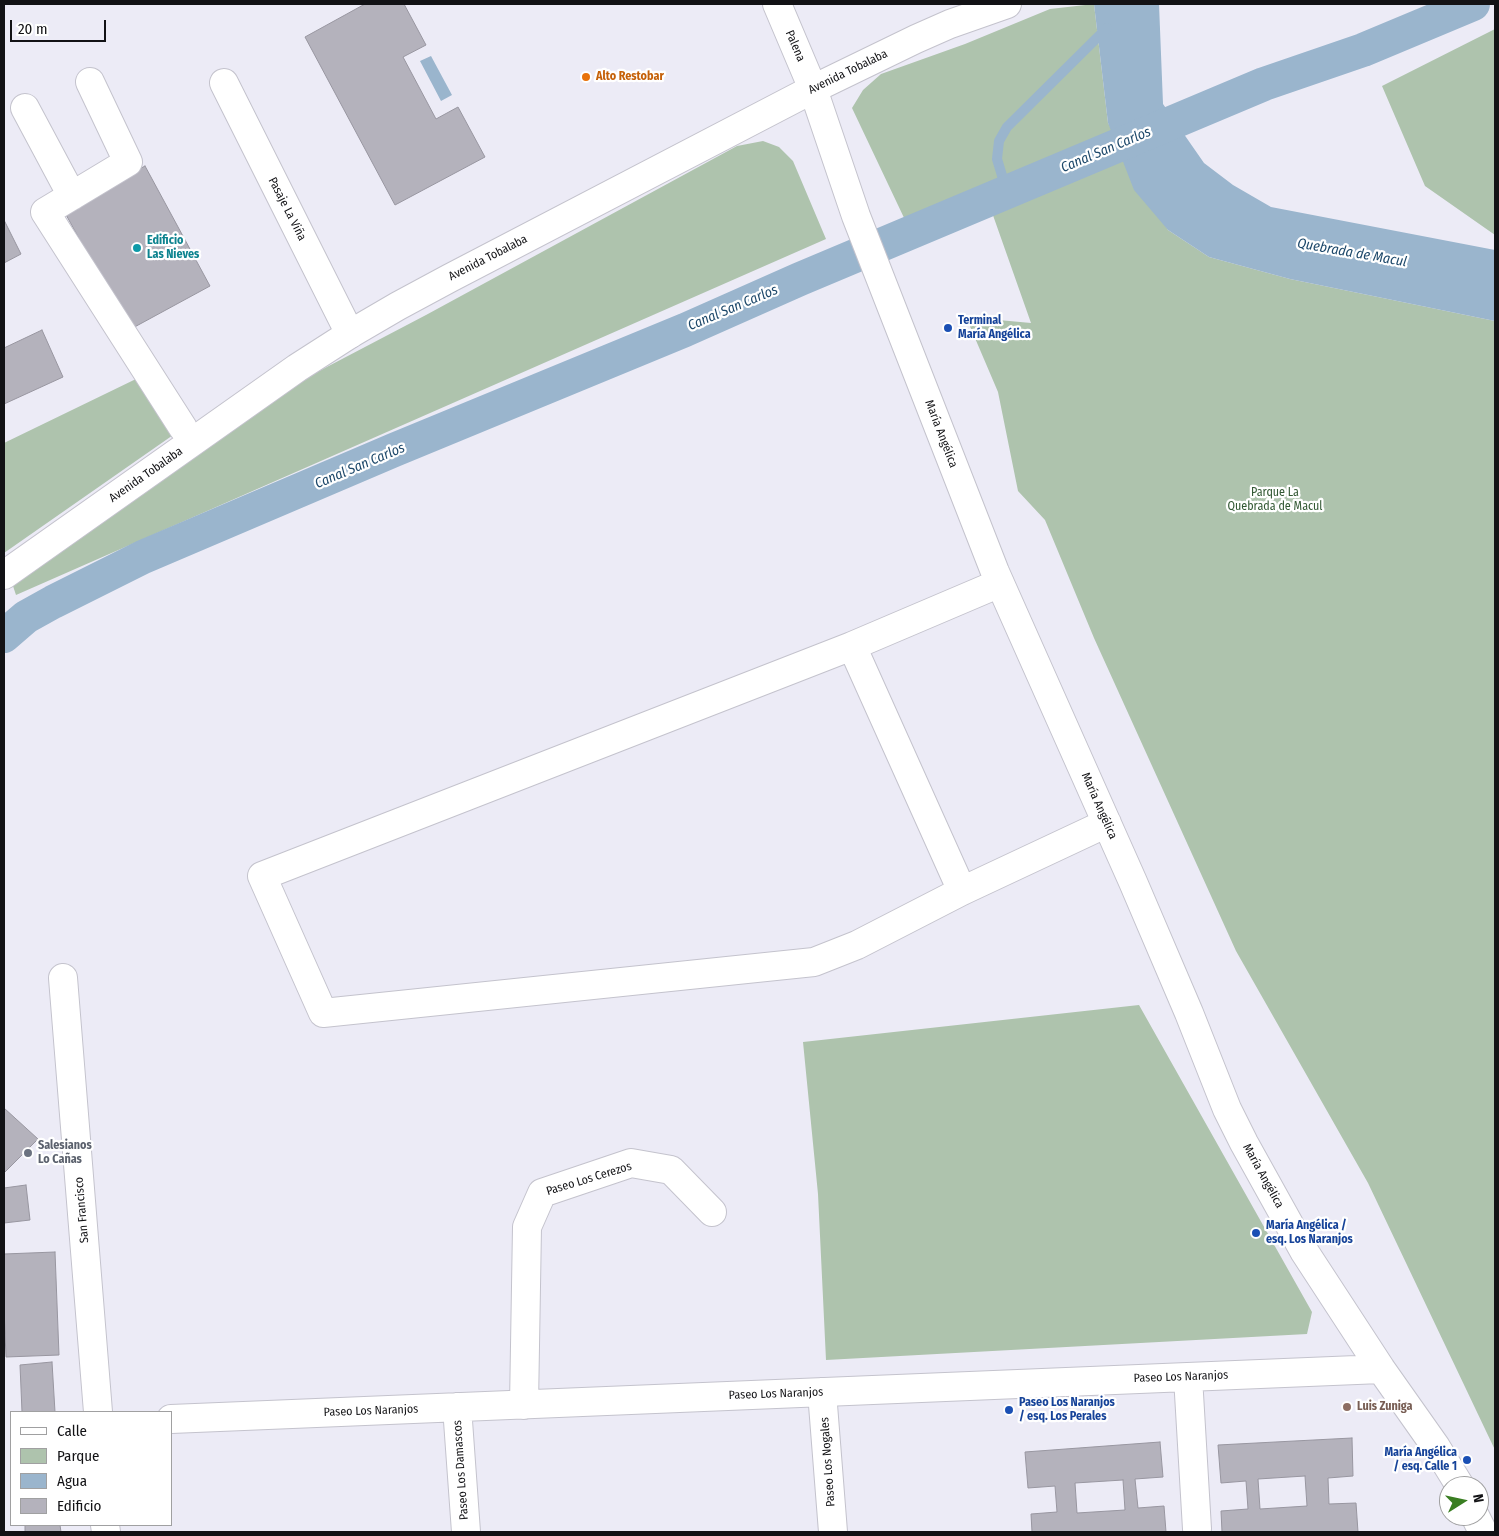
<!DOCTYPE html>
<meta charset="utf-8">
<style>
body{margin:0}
#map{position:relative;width:1499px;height:1536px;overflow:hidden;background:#ecebf6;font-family:"Fira Sans Condensed",sans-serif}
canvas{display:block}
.frame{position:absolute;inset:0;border:5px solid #121215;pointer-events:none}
.legend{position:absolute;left:10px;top:1411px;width:162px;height:115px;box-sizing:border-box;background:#fff;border:1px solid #a0a0a1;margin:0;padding:6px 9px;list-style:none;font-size:15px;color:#121215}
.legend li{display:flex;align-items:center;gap:10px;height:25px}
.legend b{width:25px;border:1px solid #a0a0a1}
.north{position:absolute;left:1439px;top:1476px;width:50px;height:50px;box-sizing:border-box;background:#fff;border:1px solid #a0a0a1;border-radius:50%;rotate:80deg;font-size:14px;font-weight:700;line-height:20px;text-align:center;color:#121215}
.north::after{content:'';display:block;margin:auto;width:18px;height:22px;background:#3a7e22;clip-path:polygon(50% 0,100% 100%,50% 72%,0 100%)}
.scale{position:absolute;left:10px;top:20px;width:96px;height:22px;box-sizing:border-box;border:2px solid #121215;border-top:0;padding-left:6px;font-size:15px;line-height:18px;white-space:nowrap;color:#121215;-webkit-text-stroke:4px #fff;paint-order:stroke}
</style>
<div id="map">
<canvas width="1499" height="1536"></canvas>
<div class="frame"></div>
<ul class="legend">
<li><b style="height:6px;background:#fff"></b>Calle</li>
<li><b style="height:14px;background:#aec3ad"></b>Parque</li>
<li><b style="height:14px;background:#9ab5cd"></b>Agua</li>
<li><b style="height:14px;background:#b4b2bc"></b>Edificio</li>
</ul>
<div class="north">N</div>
<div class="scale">20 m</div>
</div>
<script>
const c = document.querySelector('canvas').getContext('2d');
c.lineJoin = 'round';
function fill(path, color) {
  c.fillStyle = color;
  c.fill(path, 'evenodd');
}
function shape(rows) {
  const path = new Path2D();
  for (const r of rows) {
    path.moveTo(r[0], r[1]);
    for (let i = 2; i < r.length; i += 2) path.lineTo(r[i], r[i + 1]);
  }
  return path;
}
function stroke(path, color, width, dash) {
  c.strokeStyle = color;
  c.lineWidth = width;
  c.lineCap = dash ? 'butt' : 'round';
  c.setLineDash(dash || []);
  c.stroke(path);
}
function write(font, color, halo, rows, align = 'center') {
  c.font = font + ' "Fira Sans Condensed",sans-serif';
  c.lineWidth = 4.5;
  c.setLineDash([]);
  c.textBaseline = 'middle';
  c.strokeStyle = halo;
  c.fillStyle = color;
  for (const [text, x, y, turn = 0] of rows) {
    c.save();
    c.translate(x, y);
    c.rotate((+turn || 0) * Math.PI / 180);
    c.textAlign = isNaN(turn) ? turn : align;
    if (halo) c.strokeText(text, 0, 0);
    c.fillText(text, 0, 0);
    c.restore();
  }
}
fill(shape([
 [1094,4,1108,123,1168,230,1209,257,1290,279,1495,321,1495,1450,1368,1183,1236,951,1094,638,1045,520,1018,491,998,392,966,317,1031,323,983,187,906,222,852,108,863,90,881,74,965,44,1050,9],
 [1495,29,1495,235,1425,186,1382,86],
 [763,141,779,147,793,161,826,239,16,595,13,586,302,380,426,315,737,146],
 [138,378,176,433,4,553,4,443],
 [1139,1005,1312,1312,1307,1334,826,1360,818,1194,803,1042]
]), '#aec3ad');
fill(shape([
 [1094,4,1159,4,1163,104,1204,163,1233,185,1271,207,1495,250,1495,321,1290,279,1209,257,1168,230,1134,190,1108,123],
 [431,56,452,95,441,101,420,61]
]), '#9ab5cd');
stroke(shape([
 [1007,192,997,159,999,141,1007,127,1107,28]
]), '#9ab5cd', 10);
stroke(shape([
 [4,636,26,617,53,602,143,557,394,450,685,330,800,279,1264,84,1363,50,1473,4]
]), '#9ab5cd', 34);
const building = shape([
 [365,4,404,4,426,45,403,57,436,119,458,107,485,157,395,205,305,37,365,4],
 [145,166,210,286,129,330,64,211,145,166],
 [4,220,21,254,4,263,4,220],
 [42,330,63,377,4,404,4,348,42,330],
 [4,1108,38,1139,4,1173,4,1108],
 [26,1185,30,1220,4,1223,4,1188,26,1185],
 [55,1252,59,1355,6,1357,4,1309,4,1254,55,1252],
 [52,1362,55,1412,22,1412,20,1365,52,1362],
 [1352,1438,1353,1476,1328,1478,1329,1504,1356,1503,1358,1532,1222,1532,1221,1511,1248,1509,1246,1481,1221,1483,1218,1445,1352,1438],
 [1305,1476,1307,1506,1260,1509,1258,1479,1305,1476],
 [1160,1442,1163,1477,1135,1479,1138,1508,1164,1506,1166,1532,1032,1532,1031,1514,1057,1512,1055,1486,1028,1488,1025,1452,1160,1442],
 [1123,1480,1125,1510,1077,1513,1075,1483,1123,1480],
 [25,1525,60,1525,61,1532,25,1532,25,1525]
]);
fill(building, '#b4b2bc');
stroke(building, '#9896a0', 1);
const minor = shape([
 [777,4,813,89,856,216,995,572,1133,882,1189,1013,1227,1109,1244,1143,1304,1251,1381,1369,1436,1447,1460,1486],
 [90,82,128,162,45,212,183,428],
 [224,83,350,334],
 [25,108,72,196],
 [852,646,1000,583],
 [962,891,852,646,262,876,323,1013,814,962,857,945,962,891,1107,823],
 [63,978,98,1412],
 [1188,1377,1197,1529],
 [822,1392,833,1532],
 [524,1405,527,1227,542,1193,631,1163,671,1170,712,1212],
 [457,1407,466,1532],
 [171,1419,1381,1369],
 [1475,1516,1483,1532],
 [105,1525,106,1532]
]);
const major = shape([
 [4,575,297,368,350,334,398,306,450,278,813,89,916,39,950,24,1007,4]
]);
stroke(minor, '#c4c3cd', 30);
stroke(major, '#c4c3cd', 30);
stroke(minor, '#fff', 28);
stroke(major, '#fff', 28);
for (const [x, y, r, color] of [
 [586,77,5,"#e8710a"],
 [137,248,5,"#0f9aa8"],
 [948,328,5,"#1a4fb4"],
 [28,1153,5,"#6b7280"],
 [1256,1233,5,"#1a4fb4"],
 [1347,1407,5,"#8d6e63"],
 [1009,1410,5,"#1a4fb4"],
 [1467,1460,5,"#1a4fb4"]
]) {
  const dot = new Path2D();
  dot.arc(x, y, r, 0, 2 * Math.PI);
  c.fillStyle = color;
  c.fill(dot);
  stroke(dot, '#fff', 2);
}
write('12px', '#121215', '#fff', [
 ["Palena",795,46,67],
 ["Avenida Tobalaba",848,72,-26],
 ["Pasaje La Viña",287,209,63],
 ["Avenida Tobalaba",488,258,-27],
 ["María Angélica",941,434,69],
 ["Avenida Tobalaba",146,475,-35],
 ["María Angélica",1099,806,66],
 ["María Angélica",1263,1176,61],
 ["Paseo Los Cerezos",589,1179,-17],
 ["San Francisco",82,1210,-95],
 ["Paseo Los Naranjos",1181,1377,-2],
 ["Paseo Los Naranjos",776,1394,-2],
 ["Paseo Los Naranjos",371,1411,-2],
 ["Paseo Los Nogales",828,1462,-94],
 ["Paseo Los Damascos",461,1470,-94]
]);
write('bold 12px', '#c56008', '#fff', [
 ["Alto Restobar",596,77]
], 'left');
write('bold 12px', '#0d838f', '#fff', [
 ["Edificio",147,241],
 ["Las Nieves",147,255]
], 'left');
write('bold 12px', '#164399', '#fff', [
 ["Terminal",958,321],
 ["María Angélica",958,335],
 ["María Angélica /",1266,1226],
 ["esq. Los Naranjos",1266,1240],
 ["Paseo Los Naranjos",1019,1403],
 ["/ esq. Los Perales",1019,1417],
 ["María Angélica",1457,1453,"right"],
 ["/ esq. Calle 1",1457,1467,"right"]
], 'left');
write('12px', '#335934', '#fff', [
 ["Parque La",1275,493],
 ["Quebrada de Macul",1275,507]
]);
write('bold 12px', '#5b616d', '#fff', [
 ["Salesianos",38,1146],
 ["Lo Cañas",38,1160]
], 'left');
write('bold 12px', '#785e54', '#fff', [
 ["Luis Zuniga",1357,1407]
], 'left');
write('italic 14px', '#1d486a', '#fff', [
 ["Canal San Carlos",1106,150,-23],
 ["Quebrada de Macul",1352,253,10],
 ["Canal San Carlos",733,308,-23],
 ["Canal San Carlos",360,466,-23]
]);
</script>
